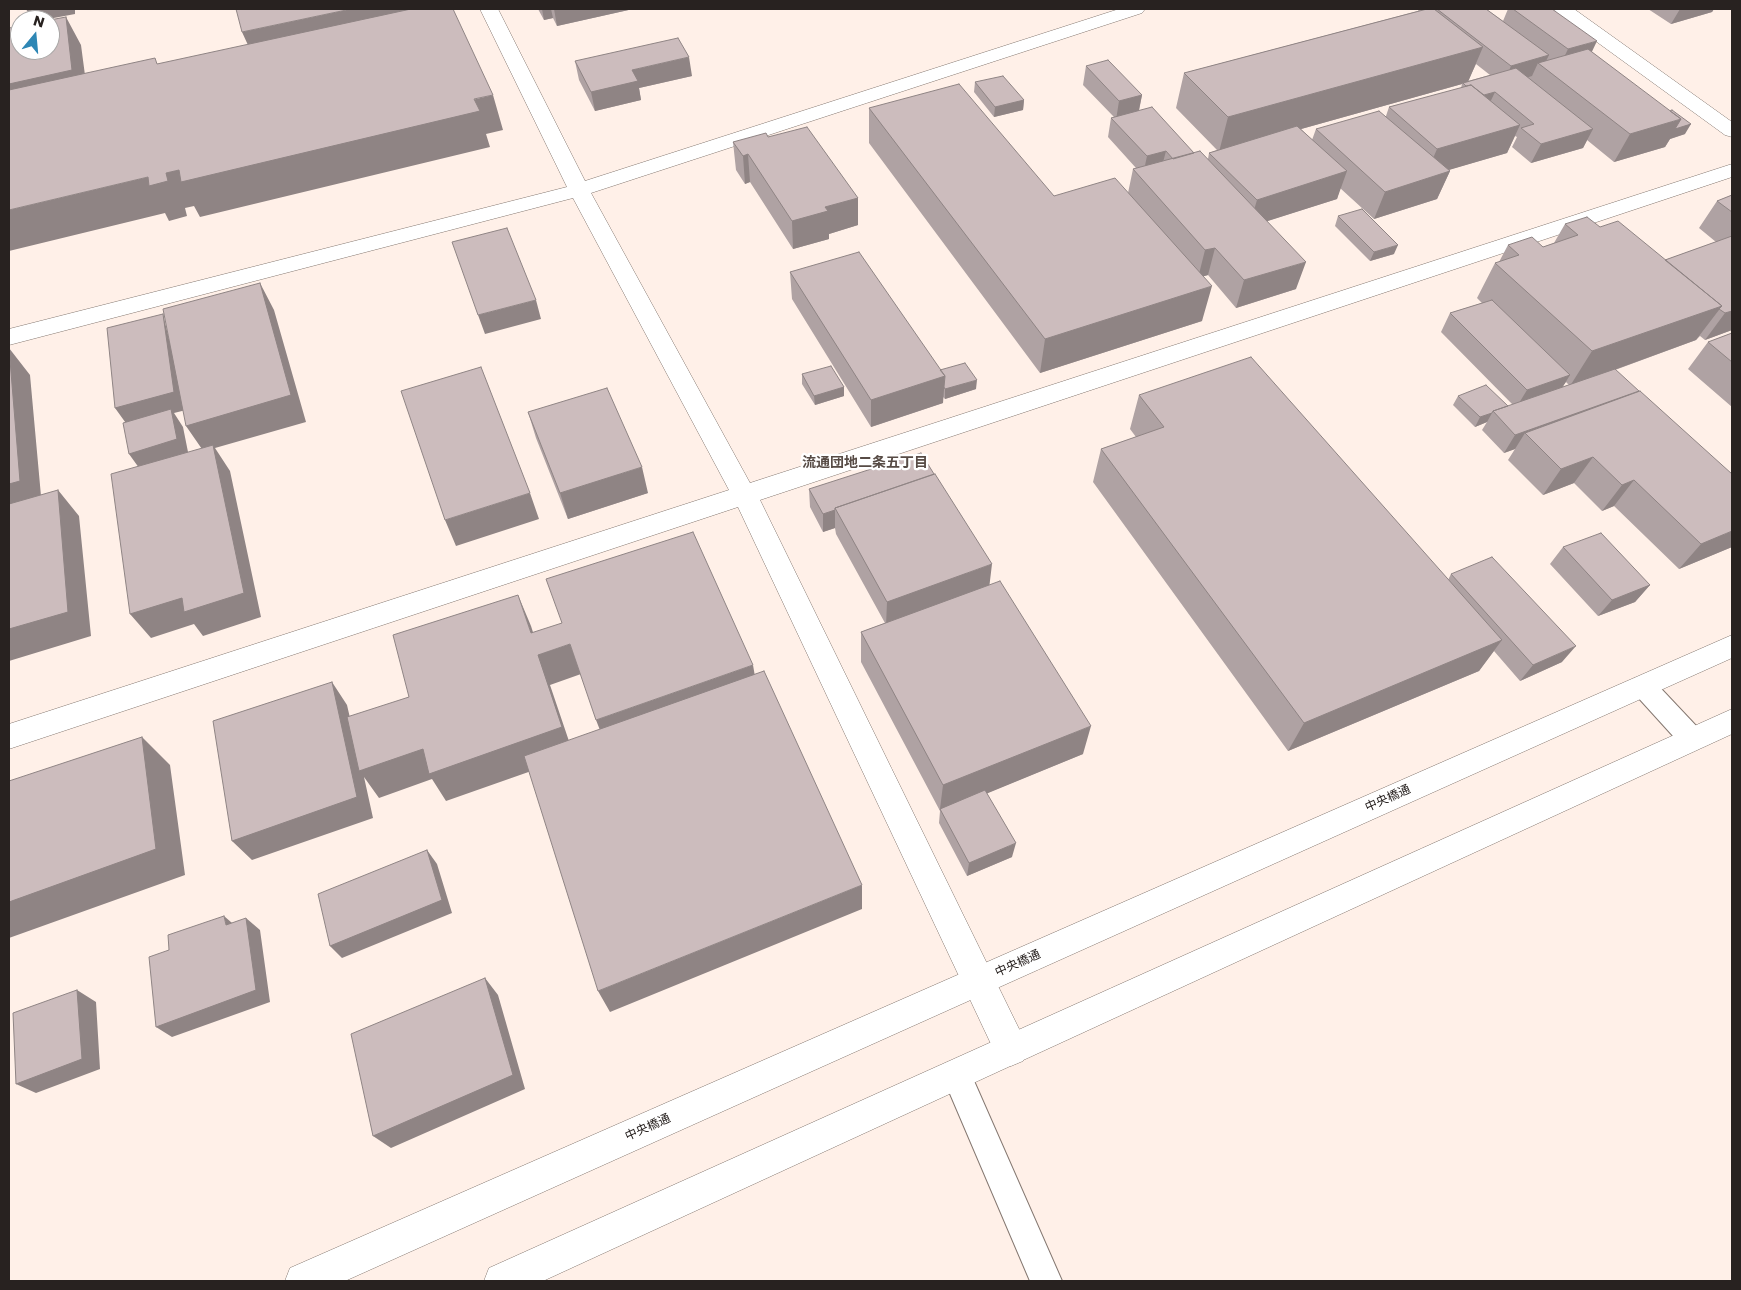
<!DOCTYPE html>
<meta charset="utf-8">
<style>
body{margin:0}
#map{position:relative;width:1741px;height:1290px;overflow:hidden;background:#fff0e8;font-family:Poppins,sans-serif}
canvas{display:block}
.frame{position:absolute;inset:0;border:10px solid #282220;pointer-events:none}
.north{position:absolute;left:10px;top:10px;width:50px;height:50px;box-sizing:border-box;background:#fff;border:1px solid #a9a7a6;border-radius:50%;rotate:17deg;font-size:14px;font-weight:700;line-height:20px;text-align:center;color:#282220}
.north::after{content:'';display:block;margin:auto;width:18px;height:22px;background:#2e87b5;clip-path:polygon(50% 0,100% 100%,50% 72%,0 100%)}
</style>
<div id="map">
<canvas width="1741" height="1290"></canvas>
<div class="frame"></div>
<div class="north">N</div>
</div>
<script>
const c = document.querySelector('canvas').getContext('2d');
c.lineJoin = 'round';
function shape(rows) {
  const path = new Path2D();
  for (const r of rows) {
    path.moveTo(r[0], r[1]);
    for (let i = 2; i < r.length; i += 2) path.lineTo(r[i], r[i + 1]);
  }
  return path;
}
function stroke(path, color, width, dash) {
  c.strokeStyle = color;
  c.lineWidth = width;
  c.lineCap = dash ? 'butt' : 'round';
  c.setLineDash(dash || []);
  c.stroke(path);
}
function fill(path, color) {
  c.fillStyle = color;
  c.fill(path, 'evenodd');
}
function write(font, color, halo, rows, align = 'center') {
  c.font = font + ' Poppins,"Noto Sans JP",sans-serif';
  c.lineWidth = 4.5;
  c.setLineDash([]);
  c.textBaseline = 'middle';
  c.strokeStyle = halo;
  c.fillStyle = color;
  for (const [text, x, y, turn = 0] of rows) {
    c.save();
    c.translate(x, y);
    c.rotate((+turn || 0) * Math.PI / 180);
    c.textAlign = isNaN(turn) ? turn : align;
    if (halo) c.strokeText(text, 0, 0);
    c.fillText(text, 0, 0);
    c.restore();
  }
}
const service = shape([
 [1643,676,1652,679,1701,731,1704,739,1701,747,1692,750,1683,747,1634,693,1631,686,1634,679,1643,676],
 [957,1060,967,1065,1062,1281,1030,1281,942,1075,947,1065,957,1060]
]);
const minor = shape([
 [480,9,498,9,585,181,1119,9,1145,9,1142,13,591,193,750,483,1732,164,1732,177,760,500,1023,1037,1028,1049,1023,1061,1011,1066,999,1061,738,507,9,749,9,724,729,490,573,198,9,345,9,329,567,187,480,9],
 [1554,9,1574,9,1732,122,1732,137,1725,135,1557,13,1554,9]
]);
const secondary = shape([
 [1732,635,1732,658,345,1281,285,1281,290,1268,1732,635],
 [1732,709,1732,734,543,1281,484,1281,489,1268,1732,709]
]);
stroke(service, '#857871', 2);
stroke(minor, '#857871', 1);
stroke(secondary, '#857871', 1);
fill(service, '#fff');
fill(minor, '#fff');
fill(secondary, '#fff');
fill(shape([
 [538,9,633,9,557,26,553,18,544,20],
 [1419,9,1486,9,1503,21,1508,9,1552,9,1592,52,1685,134,1670,139,1665,147,1614,162,1587,140,1583,148,1531,163,1512,147,1517,137,1515,136,1507,153,1448,170,1450,171,1437,199,1374,219,1340,188,1337,199,1267,221,1296,289,1236,308,1208,275,1204,276,1202,321,1040,373,869,143,869,108,1054,196,1128,193,1133,169,1136,168,1108,137,1111,118,1114,117,1083,85,1086,66,1142,95,1139,111,1194,153,1208,159,1209,153,1217,150,1176,108,1184,73,1418,11],
 [1476,64,1490,75,1468,81],
 [1462,84,1461,88,1389,107,1386,116,1316,129,1312,140,1301,129],
 [1648,9,1714,9,1712,12,1671,24],
 [575,61,692,76,639,88,641,100,595,111,579,80],
 [975,82,1024,100,1023,110,994,117,974,92],
 [768,137,858,198,858,225,829,234,829,239,793,249,750,182,745,184,736,170,733,142],
 [1732,195,1732,330,1705,340,1700,336,1696,340,1615,370,1732,547,1679,569,1614,506,1602,511,1574,483,1543,495,1508,460,1515,449,1504,453,1482,430,1487,422,1475,427,1453,405,1458,396,1508,406,1513,405,1441,332,1450,313,1482,303,1477,298,1495,263,1499,262,1508,245,1543,247,1554,243,1565,224,1600,227,1665,260,1716,242,1699,228,1717,201],
 [1566,382,1569,385,1562,387],
 [1338,216,1394,254,1370,261,1335,226],
 [790,272,940,370,976,389,945,399,943,397,943,403,871,427,792,299],
 [1732,333,1732,407,1688,369,1708,342],
 [802,374,844,387,844,396,815,405,802,384],
 [1139,395,1448,580,1451,574,1562,662,1520,681,1494,651,1479,671,1288,751,1093,482,1101,449,1136,437,1130,429],
 [528,412,648,493,568,519,536,438],
 [809,489,989,585,1083,754,987,793,1012,857,967,876,939,823,940,811,861,662,861,632,885,623,836,534,835,528,823,532,810,507],
 [1563,547,1650,585,1635,602,1598,616,1550,564]
]), '#afa2a3');
fill(shape([
 [26,9,75,9,75,14,43,20,32,20],
 [351,9,440,9,258,67,242,32],
 [542,9,551,9,553,18,544,20],
 [554,9,633,9,557,26],
 [1680,9,1714,9,1712,12,1671,24],
 [66,17,81,45,88,98,9,115,9,84],
 [1597,41,1588,60,1559,68,1568,49],
 [1483,47,1468,82,1463,83,1462,84,1219,152,1228,117],
 [1549,55,1543,67,1538,63,1532,76,1503,85,1511,66],
 [689,57,692,76,639,88,641,100,595,111,591,92,632,70],
 [1495,92,1486,111,1479,97],
 [493,95,503,130,486,134,490,147,200,217,194,206,185,208,187,216,169,221,165,213,9,251,9,210],
 [1142,95,1138,114,1116,120,1119,101],
 [1024,100,1023,110,994,117,995,107],
 [1681,119,1691,124,1685,134,1670,139,1665,147,1614,162,1630,134],
 [1520,125,1507,153,1425,177,1437,149],
 [1593,129,1583,148,1531,163,1541,144],
 [1166,151,1161,170,1143,175,1147,156],
 [748,154,750,182,745,184,743,156],
 [1347,171,1337,199,1249,227,1257,200],
 [1450,171,1437,199,1374,219,1385,192],
 [858,198,858,225,829,234,829,239,793,249,792,221,825,207],
 [1398,245,1394,254,1370,261,1374,252],
 [1215,248,1208,275,1198,278,1205,250],
 [1306,262,1296,289,1236,308,1244,280],
 [260,283,274,310,306,422,215,448,230,471,261,617,203,636,194,624,151,638,130,614,204,452,186,426],
 [1212,286,1202,321,1040,373,1045,339],
 [536,300,541,319,485,334,478,315],
 [1722,306,1696,340,1570,386,1592,351],
 [1732,311,1732,330,1705,340,1725,313],
 [163,314,186,410,174,413,183,427,189,457,142,472,129,454,128,426,115,408],
 [9,348,30,375,42,507,9,517],
 [1570,375,1559,393,1516,408,1527,390],
 [945,376,943,403,871,427,871,400],
 [977,380,976,389,945,399,945,389],
 [844,387,844,396,815,405,814,396],
 [1639,391,1525,433,1515,449,1504,453,1515,435],
 [1492,413,1487,422,1475,427,1480,417],
 [1593,457,1574,483,1543,495,1561,469],
 [642,467,648,493,568,519,560,493],
 [1634,480,1614,506,1602,511,1622,485],
 [58,490,79,516,91,636,9,661,9,629],
 [530,493,539,519,456,546,445,520],
 [835,510,835,528,823,532,823,514],
 [1732,531,1732,547,1679,569,1701,544],
 [992,564,989,589,886,626,887,602],
 [1650,585,1635,602,1598,616,1612,600],
 [518,595,531,626,540,654,570,644,581,674,550,685,574,756,446,801,432,779,379,798,364,777,373,818,252,860,232,841,332,682,347,705,362,770,531,633],
 [1502,640,1479,671,1288,751,1304,723],
 [1576,646,1562,662,1520,681,1533,665],
 [753,665,758,694,607,748,596,720],
 [1091,726,1083,754,942,812,940,809,943,785],
 [142,737,170,765,185,875,9,938,9,902],
 [1016,843,1012,857,967,876,969,863],
 [427,850,437,864,452,913,342,958,330,946],
 [862,885,862,909,610,1012,598,991],
 [224,916,239,929,226,925],
 [246,918,260,930,270,1002,172,1037,156,1027],
 [485,978,498,995,525,1089,391,1148,373,1136],
 [77,990,96,1002,100,1069,36,1093,16,1084]
]), '#8f8484');
const building = shape([
 [236,9,351,9,242,32,236,9],
 [411,9,453,9,493,95,474,99,480,111,181,182,179,170,166,173,168,181,149,186,148,177,9,210,9,90,155,58,157,64,411,9],
 [1427,9,1434,9,1483,47,1228,117,1184,73,1427,9],
 [1437,9,1486,9,1549,55,1511,66,1437,9],
 [1513,9,1552,9,1597,41,1568,49,1513,9],
 [66,17,72,70,9,84,9,28,20,26,20,50,50,50,50,20,66,17],
 [678,38,689,57,632,70,638,81,591,92,575,61,678,38],
 [1588,49,1681,119,1630,134,1538,63,1588,49],
 [1108,60,1142,95,1119,101,1086,66,1108,60],
 [1516,68,1593,129,1541,144,1521,128,1534,124,1495,92,1484,95,1471,85,1466,86,1463,83,1516,68],
 [1003,76,1024,100,995,107,975,82,1003,76],
 [959,84,1054,196,1115,178,1212,286,1045,339,869,108,959,84],
 [1471,85,1520,125,1437,149,1389,107,1471,85],
 [1152,107,1194,153,1173,159,1166,151,1147,156,1111,118,1152,107],
 [1672,110,1691,124,1675,129,1681,119,1670,111,1672,110],
 [1379,111,1450,171,1385,192,1316,129,1379,111],
 [1297,126,1347,171,1257,200,1209,153,1297,126],
 [807,127,858,198,825,207,828,211,792,221,748,154,743,156,733,142,766,133,768,137,807,127],
 [1200,151,1306,262,1244,280,1215,248,1205,250,1133,169,1200,151],
 [1732,195,1732,212,1717,201,1732,195],
 [1362,209,1398,245,1374,252,1338,216,1362,209],
 [1587,217,1600,227,1618,221,1722,306,1592,351,1495,263,1519,255,1508,245,1532,237,1543,247,1578,235,1565,224,1587,217],
 [507,228,536,300,478,315,452,242,507,228],
 [1732,236,1732,311,1725,313,1719,309,1722,306,1665,260,1732,236],
 [859,252,945,376,871,400,790,272,859,252],
 [260,283,291,395,186,426,163,309,260,283],
 [1492,300,1570,375,1527,390,1450,313,1492,300],
 [163,314,174,392,115,408,107,328,163,314],
 [1732,333,1732,362,1708,342,1732,333],
 [9,348,20,481,9,484,9,348],
 [1251,357,1502,640,1304,723,1101,449,1164,427,1139,395,1251,357],
 [965,363,977,380,945,389,944,387,945,376,940,370,965,363],
 [831,366,844,387,814,396,802,374,831,366],
 [481,367,530,493,445,520,401,391,481,367],
 [1615,369,1639,391,1515,435,1493,411,1615,369],
 [1486,385,1508,406,1493,411,1492,413,1480,417,1458,396,1486,385],
 [607,388,642,467,560,493,528,412,607,388],
 [1640,391,1732,474,1732,531,1701,544,1634,480,1622,485,1593,457,1561,469,1525,433,1640,391],
 [171,409,177,439,129,454,123,423,171,409],
 [213,445,244,593,184,612,182,598,130,614,111,474,213,445],
 [921,453,934,474,835,508,835,510,823,514,809,489,921,453],
 [935,474,992,564,887,602,835,508,935,474],
 [58,490,68,612,9,629,9,504,58,490],
 [693,532,753,665,596,720,570,644,538,655,562,727,429,774,423,749,359,771,347,717,409,697,393,635,518,595,531,633,562,623,546,579,693,532],
 [1601,533,1650,585,1612,600,1563,547,1601,533],
 [1492,557,1576,646,1533,665,1451,574,1492,557],
 [1000,581,1091,726,943,785,861,632,1000,581],
 [764,671,862,885,598,991,524,756,764,671],
 [332,682,357,797,232,841,213,721,332,682],
 [142,737,156,849,9,902,9,781,142,737],
 [985,790,1016,843,969,863,940,809,985,790],
 [427,850,442,900,330,946,318,894,427,850],
 [224,916,226,925,246,918,256,990,156,1027,149,957,169,950,168,935,224,916],
 [485,978,513,1075,373,1136,351,1034,485,978],
 [77,990,82,1059,16,1084,13,1013,77,990]
]);
fill(building, '#ccbcbd');
stroke(building, '#8f8484', 1);
write('12px', '#282220', '#fff', [
 ["中央橋通",1388,799,-24],
 ["中央橋通",1018,964,-24],
 ["中央橋通",648,1128,-24]
]);
write('bold 14px', '#574b45', '#fff', [
 ["流通団地二条五丁目",865,463]
]);
</script>
